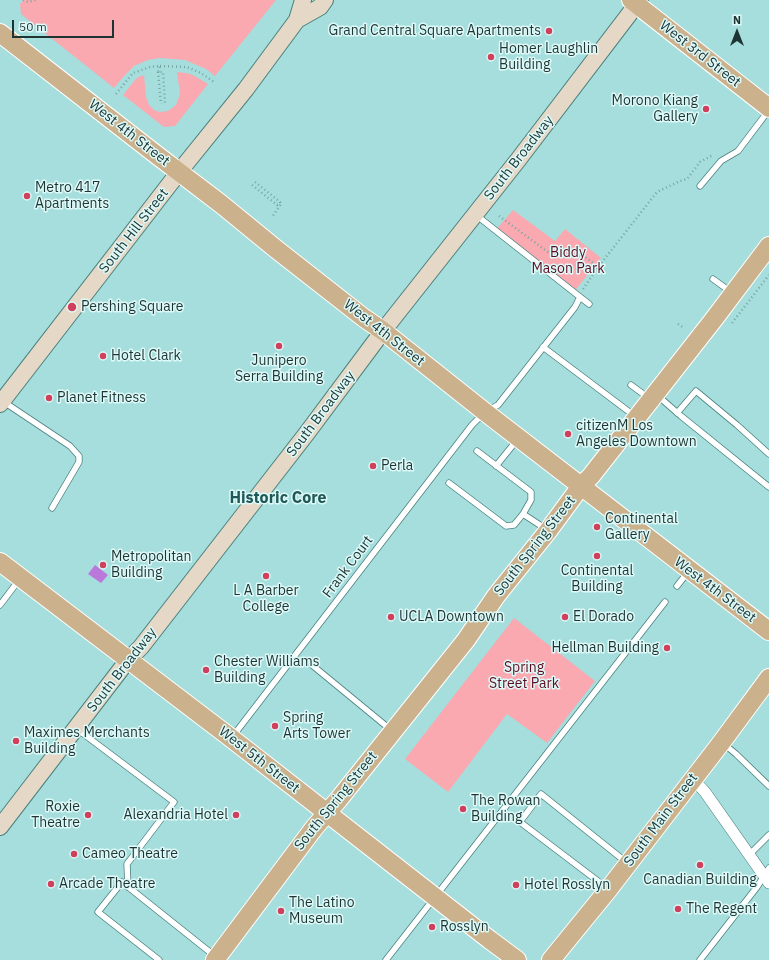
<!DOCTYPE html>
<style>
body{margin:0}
#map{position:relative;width:769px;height:960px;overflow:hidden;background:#a5dedc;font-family:"IBM Plex Sans",sans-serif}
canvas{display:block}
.north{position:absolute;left:717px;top:12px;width:40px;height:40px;-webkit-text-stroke:3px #ddf9f8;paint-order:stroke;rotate:0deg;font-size:11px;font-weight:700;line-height:16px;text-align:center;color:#1d3433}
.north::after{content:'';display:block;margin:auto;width:14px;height:18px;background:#1d3433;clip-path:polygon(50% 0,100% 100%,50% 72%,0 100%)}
.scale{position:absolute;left:12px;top:20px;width:102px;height:18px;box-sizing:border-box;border:2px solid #1d3433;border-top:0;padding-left:5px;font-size:12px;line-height:14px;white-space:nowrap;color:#1d3433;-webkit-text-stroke:3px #ddf9f8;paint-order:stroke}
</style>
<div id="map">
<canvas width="769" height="960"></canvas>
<div class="north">N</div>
<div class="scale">50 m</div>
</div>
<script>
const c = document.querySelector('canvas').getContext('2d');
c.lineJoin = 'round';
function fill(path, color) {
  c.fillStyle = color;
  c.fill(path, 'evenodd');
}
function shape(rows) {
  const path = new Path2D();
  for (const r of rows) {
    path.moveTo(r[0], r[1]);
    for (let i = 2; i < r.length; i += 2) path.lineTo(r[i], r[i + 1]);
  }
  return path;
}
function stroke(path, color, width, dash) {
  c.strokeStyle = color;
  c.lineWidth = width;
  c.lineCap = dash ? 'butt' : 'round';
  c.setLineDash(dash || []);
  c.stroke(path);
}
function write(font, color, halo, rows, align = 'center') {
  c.font = font + ' "IBM Plex Sans",sans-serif';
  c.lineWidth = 3;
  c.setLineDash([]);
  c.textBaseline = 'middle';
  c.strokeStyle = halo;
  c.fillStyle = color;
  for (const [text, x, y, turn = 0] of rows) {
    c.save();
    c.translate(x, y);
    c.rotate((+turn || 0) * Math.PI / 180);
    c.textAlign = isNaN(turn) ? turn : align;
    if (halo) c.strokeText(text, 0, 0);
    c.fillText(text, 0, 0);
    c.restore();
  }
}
fill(shape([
 [24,0,276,0,215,76,206,69,185,60,160,58,148,60,134,66,124,76,114,88,21,14,20,4],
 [177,72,186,73,193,75,208,84,175,126,164,127,123,95,134,81,138,77,144,75,146,97,149,105,154,110,160,112,168,111,176,105,180,94],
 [513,210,555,241,565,229,601,258,573,293,494,232],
 [514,618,595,681,547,743,507,714,448,792,405,759]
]), '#faa9b1');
fill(shape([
 [95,565,108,575,101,583,88,574]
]), '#ba79da');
const lane = shape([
 [700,186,721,161,738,151,769,110],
 [713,279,731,292],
 [580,297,589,304],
 [543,347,636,417],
 [631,385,650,399],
 [658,396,681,416,769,487],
 [4,402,70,446,79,456,79,462,52,508],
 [677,413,696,391,737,425,769,454],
 [477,451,531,492,531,500,523,514,546,529],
 [496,466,517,440],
 [449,483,506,526,514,525,523,514],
 [677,586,688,572],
 [0,605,19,580],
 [312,665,391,730],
 [77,729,174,802,127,864,128,887],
 [233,736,472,425,485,412,498,405,575,307,580,297,476,215],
 [724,744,736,754,769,786],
 [749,855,769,835],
 [607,888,520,822,541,794,626,862],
 [159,960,98,912,122,882,216,957],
 [386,960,665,602],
 [700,960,757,887,769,868]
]);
const street = shape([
 [693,779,705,792,769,883]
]);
const secondary = shape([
 [297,20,320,7,325,0],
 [0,404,179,172,246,89,297,20,303,0],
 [0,827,128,660,141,647,307,433,383,331,518,160,640,0]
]);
const primary = shape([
 [631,0,769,108],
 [0,33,158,156,221,204,276,249,364,318,383,331,485,412,769,631],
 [0,562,231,738,490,940,517,960],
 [215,960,314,828,339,799,466,640,496,596,548,531,581,486,591,476,714,319,769,246],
 [551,960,608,890,721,743,769,678]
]);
stroke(lane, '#49807e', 7);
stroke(street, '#49807e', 12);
stroke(secondary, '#49807e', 18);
stroke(primary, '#fff', 20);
stroke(shape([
 [23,0,28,2,36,0],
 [160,66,187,67,201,73,214,82],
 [158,72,161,104],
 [116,94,133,73,150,67,160,66,158,72,163,72,165,104],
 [255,182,280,202,280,204,281,204,272,217],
 [252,185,277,205,280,204],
 [499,216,552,255,582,255,602,269],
 [583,289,599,266,657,192,680,181,687,179,700,162,713,155],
 [732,323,769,275],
 [678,324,684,328]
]), '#77a5a3', 2.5, [1, 3]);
stroke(lane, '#fff', 5.5);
stroke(street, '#fff', 11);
stroke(secondary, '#e5d8c6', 16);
stroke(primary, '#cbb18c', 18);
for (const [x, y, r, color] of [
 [549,31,4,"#d0405c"],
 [491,57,4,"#d0405c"],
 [706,109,4,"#d0405c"],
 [27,196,4,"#d0405c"],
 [72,307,5,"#d0405c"],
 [279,346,4,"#d0405c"],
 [103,356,4,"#d0405c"],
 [49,398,4,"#d0405c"],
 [568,434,4,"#d0405c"],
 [373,466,4,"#d0405c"],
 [597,527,4,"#d0405c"],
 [597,556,4,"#d0405c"],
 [103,565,4,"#d0405c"],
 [266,576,4,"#d0405c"],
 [391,617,4,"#d0405c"],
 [565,617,4,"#d0405c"],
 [667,648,4,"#d0405c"],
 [206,670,4,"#d0405c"],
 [275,726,4,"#d0405c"],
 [16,741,4,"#d0405c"],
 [463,809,4,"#d0405c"],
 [88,815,4,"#d0405c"],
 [236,815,4,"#d0405c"],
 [74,854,4,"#d0405c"],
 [700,865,4,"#d0405c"],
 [51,884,4,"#d0405c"],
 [516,885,4,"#d0405c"],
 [678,909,4,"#d0405c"],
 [281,911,4,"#d0405c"],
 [432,927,4,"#d0405c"]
]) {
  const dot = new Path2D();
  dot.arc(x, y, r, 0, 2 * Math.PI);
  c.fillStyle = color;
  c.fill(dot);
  stroke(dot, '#ddf9f8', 1.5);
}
write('14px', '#1d3433', '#ddf9f8', [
 ["Grand Central Square Apartments",541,31,"right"],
 ["Homer Laughlin",499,49],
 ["Building",499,65],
 ["Morono Kiang",698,101,"right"],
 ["Gallery",698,117,"right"],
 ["Metro 417",35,188],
 ["Apartments",35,204],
 ["Pershing Square",81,307],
 ["Hotel Clark",111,356],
 ["Junipero",279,361,"center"],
 ["Serra Building",279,377,"center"],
 ["Planet Fitness",57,398],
 ["citizenM Los",576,426],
 ["Angeles Downtown",576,442],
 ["Perla",381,466],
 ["Continental",605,519],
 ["Gallery",605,535],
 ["Metropolitan",111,557],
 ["Building",111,573],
 ["Continental",597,571,"center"],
 ["Building",597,587,"center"],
 ["L A Barber",266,591,"center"],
 ["College",266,607,"center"],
 ["UCLA Downtown",399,617],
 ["El Dorado",573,617],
 ["Hellman Building",659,648,"right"],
 ["Chester Williams",214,662],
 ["Building",214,678],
 ["Spring",283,718],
 ["Arts Tower",283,734],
 ["Maximes Merchants",24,733],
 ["Building",24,749],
 ["The Rowan",471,801],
 ["Building",471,817],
 ["Roxie",80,807,"right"],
 ["Theatre",80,823,"right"],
 ["Alexandria Hotel",228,815,"right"],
 ["Cameo Theatre",82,854],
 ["Canadian Building",700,880,"center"],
 ["Arcade Theatre",59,884],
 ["Hotel Rosslyn",524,885],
 ["The Latino",289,903],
 ["Museum",289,919],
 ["The Regent",686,909],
 ["Rosslyn",440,927]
], 'left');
write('14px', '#1d3433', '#ddf9f8', [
 ["West 3rd Street",700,54,38],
 ["West 4th Street",129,133,38],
 ["South Broadway",519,158,-52],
 ["South Hill Street",134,231,-52],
 ["West 4th Street",384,333,38],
 ["South Broadway",321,414,-53],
 ["South Spring Street",535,546,-52],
 ["Frank Court",348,567,-53],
 ["West 4th Street",715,590,37],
 ["South Broadway",122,670,-52],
 ["West 5th Street",259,760,38],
 ["South Spring Street",336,801,-51],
 ["South Main Street",661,820,-53]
]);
write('14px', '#5d0e21', '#ddf9f8', [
 ["Biddy",568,253],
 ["Mason Park",568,269],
 ["Spring",524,668],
 ["Street Park",524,684]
]);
write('bold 16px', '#205857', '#ddf9f8', [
 ["Historic Core",278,498]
]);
</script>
